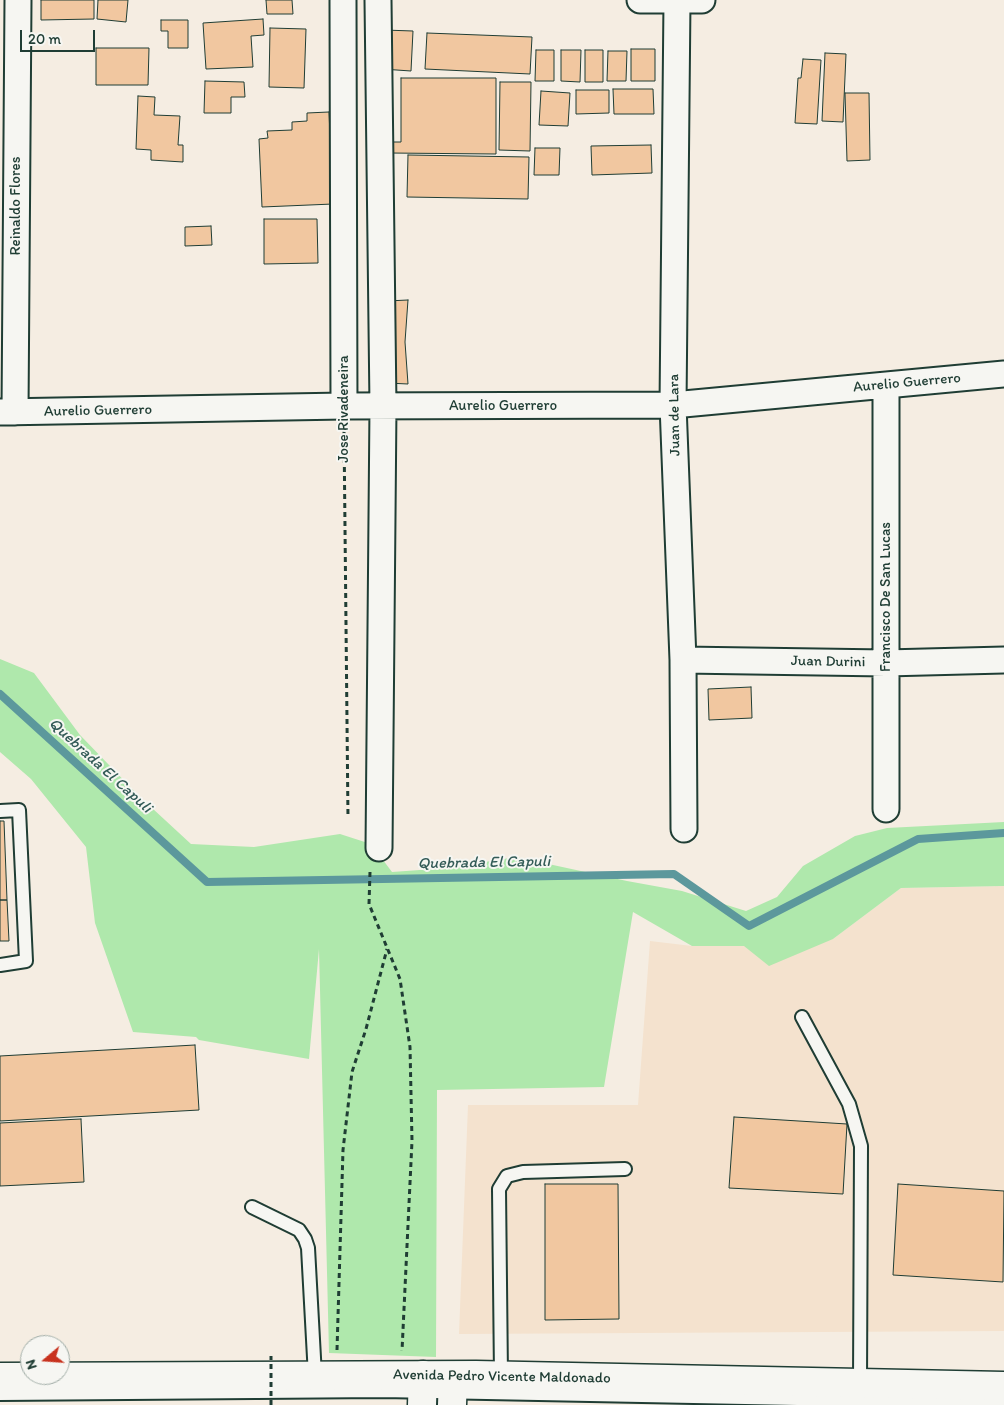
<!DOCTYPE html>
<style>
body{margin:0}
#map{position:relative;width:1004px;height:1405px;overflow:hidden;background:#f5ede2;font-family:Itim,sans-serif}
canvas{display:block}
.north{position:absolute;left:20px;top:1335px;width:50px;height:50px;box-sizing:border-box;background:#f6f6f2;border:1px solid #a0aca6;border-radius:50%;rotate:252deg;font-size:14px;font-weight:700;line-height:20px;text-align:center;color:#1f3d34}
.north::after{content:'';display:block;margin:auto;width:18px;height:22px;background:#c8321e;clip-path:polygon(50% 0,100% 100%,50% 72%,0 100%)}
.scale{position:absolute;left:20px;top:30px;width:75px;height:22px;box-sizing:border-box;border:2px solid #1f3d34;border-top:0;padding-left:6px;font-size:15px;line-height:18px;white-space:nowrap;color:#1f3d34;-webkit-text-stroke:4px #f6f6f2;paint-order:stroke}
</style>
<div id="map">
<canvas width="1004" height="1405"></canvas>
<div class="north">N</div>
<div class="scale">20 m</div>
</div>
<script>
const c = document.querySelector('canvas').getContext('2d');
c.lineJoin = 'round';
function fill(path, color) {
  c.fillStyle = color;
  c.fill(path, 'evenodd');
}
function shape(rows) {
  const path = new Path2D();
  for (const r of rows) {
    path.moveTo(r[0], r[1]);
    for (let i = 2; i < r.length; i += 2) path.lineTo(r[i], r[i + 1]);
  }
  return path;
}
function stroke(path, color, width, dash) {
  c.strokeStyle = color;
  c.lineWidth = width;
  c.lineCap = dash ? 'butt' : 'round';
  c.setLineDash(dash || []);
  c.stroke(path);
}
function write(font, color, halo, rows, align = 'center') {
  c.font = font + ' Itim,sans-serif';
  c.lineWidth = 4;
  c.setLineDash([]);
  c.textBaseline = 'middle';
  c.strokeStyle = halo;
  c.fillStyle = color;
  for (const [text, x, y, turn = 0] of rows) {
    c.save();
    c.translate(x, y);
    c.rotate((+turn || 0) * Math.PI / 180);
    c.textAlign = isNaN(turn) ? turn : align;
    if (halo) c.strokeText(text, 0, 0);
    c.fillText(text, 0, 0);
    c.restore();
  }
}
fill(shape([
 [1004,886,1004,1331,459,1334,468,1105,638,1105,650,941,692,946,744,946,833,939,901,888]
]), '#f4e2ce');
fill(shape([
 [0,659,34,673,80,735,139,796,191,844,254,847,340,834,371,844,392,872,448,868,516,857,627,881,682,891,746,911,777,897,803,866,855,836,887,828,1004,822,1004,886,901,888,833,939,769,966,744,946,692,946,633,912,604,1087,437,1090,436,1357,329,1353,319,949,309,1059,199,1040,196,1037,133,1032,95,923,86,847,31,779,0,752]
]), '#afe8ac');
stroke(shape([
 [0,694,207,882,674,874,749,926,918,839,1004,833]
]), '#5c989c', 8);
const building = shape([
 [41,0,94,0,94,19,41,20,41,0],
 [98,0,128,0,126,22,97,19,98,0],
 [266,0,292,0,293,14,267,14,266,0],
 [263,19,264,35,251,36,253,67,206,69,203,23,263,19],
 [161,20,188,20,188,48,168,48,168,31,161,31,161,20],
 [270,28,306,29,304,88,269,87,270,28],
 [384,30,413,31,411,71,382,69,384,30],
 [427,33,532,37,530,74,425,69,427,33],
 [96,48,149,48,148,85,96,85,96,48],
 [631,49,655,49,655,81,631,81,631,49],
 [536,50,554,50,554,81,535,81,536,50],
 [561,50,581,50,580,82,561,81,561,50],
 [585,50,603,50,603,82,585,82,585,50],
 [608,51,627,51,626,81,607,81,608,51],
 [825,53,846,54,843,122,822,121,825,53],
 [803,59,821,60,817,124,795,123,798,78,801,78,803,59],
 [401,78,496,78,496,154,389,153,389,142,401,142,401,78],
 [205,81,244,82,245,97,231,97,231,113,204,113,205,81],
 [500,82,531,82,530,151,499,150,500,82],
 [613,89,653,89,654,114,614,114,613,89],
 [576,90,609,90,609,113,576,114,576,90],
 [541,91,570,93,568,126,539,125,541,91],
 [845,93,869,93,870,160,847,161,845,93],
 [138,96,155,97,154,115,180,116,178,145,183,145,183,162,151,160,151,150,136,149,138,96],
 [329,112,333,204,262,207,259,139,268,138,267,131,292,130,292,122,307,121,307,113,329,112],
 [651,145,652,173,592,175,591,146,651,145],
 [535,148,560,148,559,175,534,175,535,148],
 [408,155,529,157,528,199,407,197,408,155],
 [264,219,317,219,318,263,264,264,264,219],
 [211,226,212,245,185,246,185,227,211,226],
 [408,300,405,342,408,384,387,383,387,301,408,300],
 [751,687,752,718,709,720,708,689,751,687],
 [0,821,4,821,7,900,0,900,0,821],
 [0,900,7,900,9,941,0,941,0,900],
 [195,1045,199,1110,0,1121,0,1056,195,1045],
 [734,1117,847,1124,843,1194,729,1188,734,1117],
 [81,1119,84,1182,0,1186,0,1123,81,1119],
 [545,1184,618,1184,619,1319,545,1320,545,1184],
 [898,1184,1004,1191,1003,1282,893,1275,898,1184]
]);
fill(building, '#f1c7a0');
stroke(building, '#1f3d34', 1);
const lane = shape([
 [0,811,19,810,26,961,0,965],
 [802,1017,849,1104,861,1146,860,1383],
 [252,1207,299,1230,305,1239,308,1248,315,1376],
 [501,1376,499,1189,507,1176,523,1172,625,1169],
 [0,1394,383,1391,1004,1403]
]);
const street = shape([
 [343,0,344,406],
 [378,0,383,406,379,848],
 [640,0,702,0],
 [677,1,673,405,683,660,684,829],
 [886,385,886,809],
 [0,412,344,406,673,405,1004,374],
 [15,412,18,0],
 [683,660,886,663,1004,660]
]);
const secondary = shape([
 [422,1405,423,1375],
 [452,1405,453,1376]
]);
const primary = shape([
 [0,1377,476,1375,1004,1386]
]);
stroke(lane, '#1f3d34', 16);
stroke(street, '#1f3d34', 29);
stroke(secondary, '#1f3d34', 31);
stroke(primary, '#1f3d34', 31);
stroke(shape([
 [344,431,348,818],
 [370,872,369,904,400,979,410,1047,412,1141,402,1351],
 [337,1350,343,1150,352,1072,366,1029,387,949]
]), '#1f3d34', 3, [5, 4]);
stroke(lane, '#f6f6f2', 12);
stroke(street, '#f6f6f2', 25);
stroke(secondary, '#f6f6f2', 28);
stroke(primary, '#f6f6f2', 28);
stroke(shape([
 [271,1405,271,1356]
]), '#1f3d34', 3, [5, 4]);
write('15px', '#1f3d34', '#f6f6f2', [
 ["Reinaldo Flores",16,206,-90],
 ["Aurelio Guerrero",907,383,-5],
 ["Aurelio Guerrero",503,406],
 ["Jose Rivadeneira",344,409,-90],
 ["Aurelio Guerrero",98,411,-1],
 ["Juan de Lara",675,415,-91],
 ["Francisco De San Lucas",886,597,-90],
 ["Juan Durini",828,662,1],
 ["Avenida Pedro Vicente Maldonado",502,1377,1]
]);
write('italic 16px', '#335b57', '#f6f6f2', [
 ["Quebrada El Capuli",100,766,42],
 ["Quebrada El Capuli",484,863,-1]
]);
</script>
